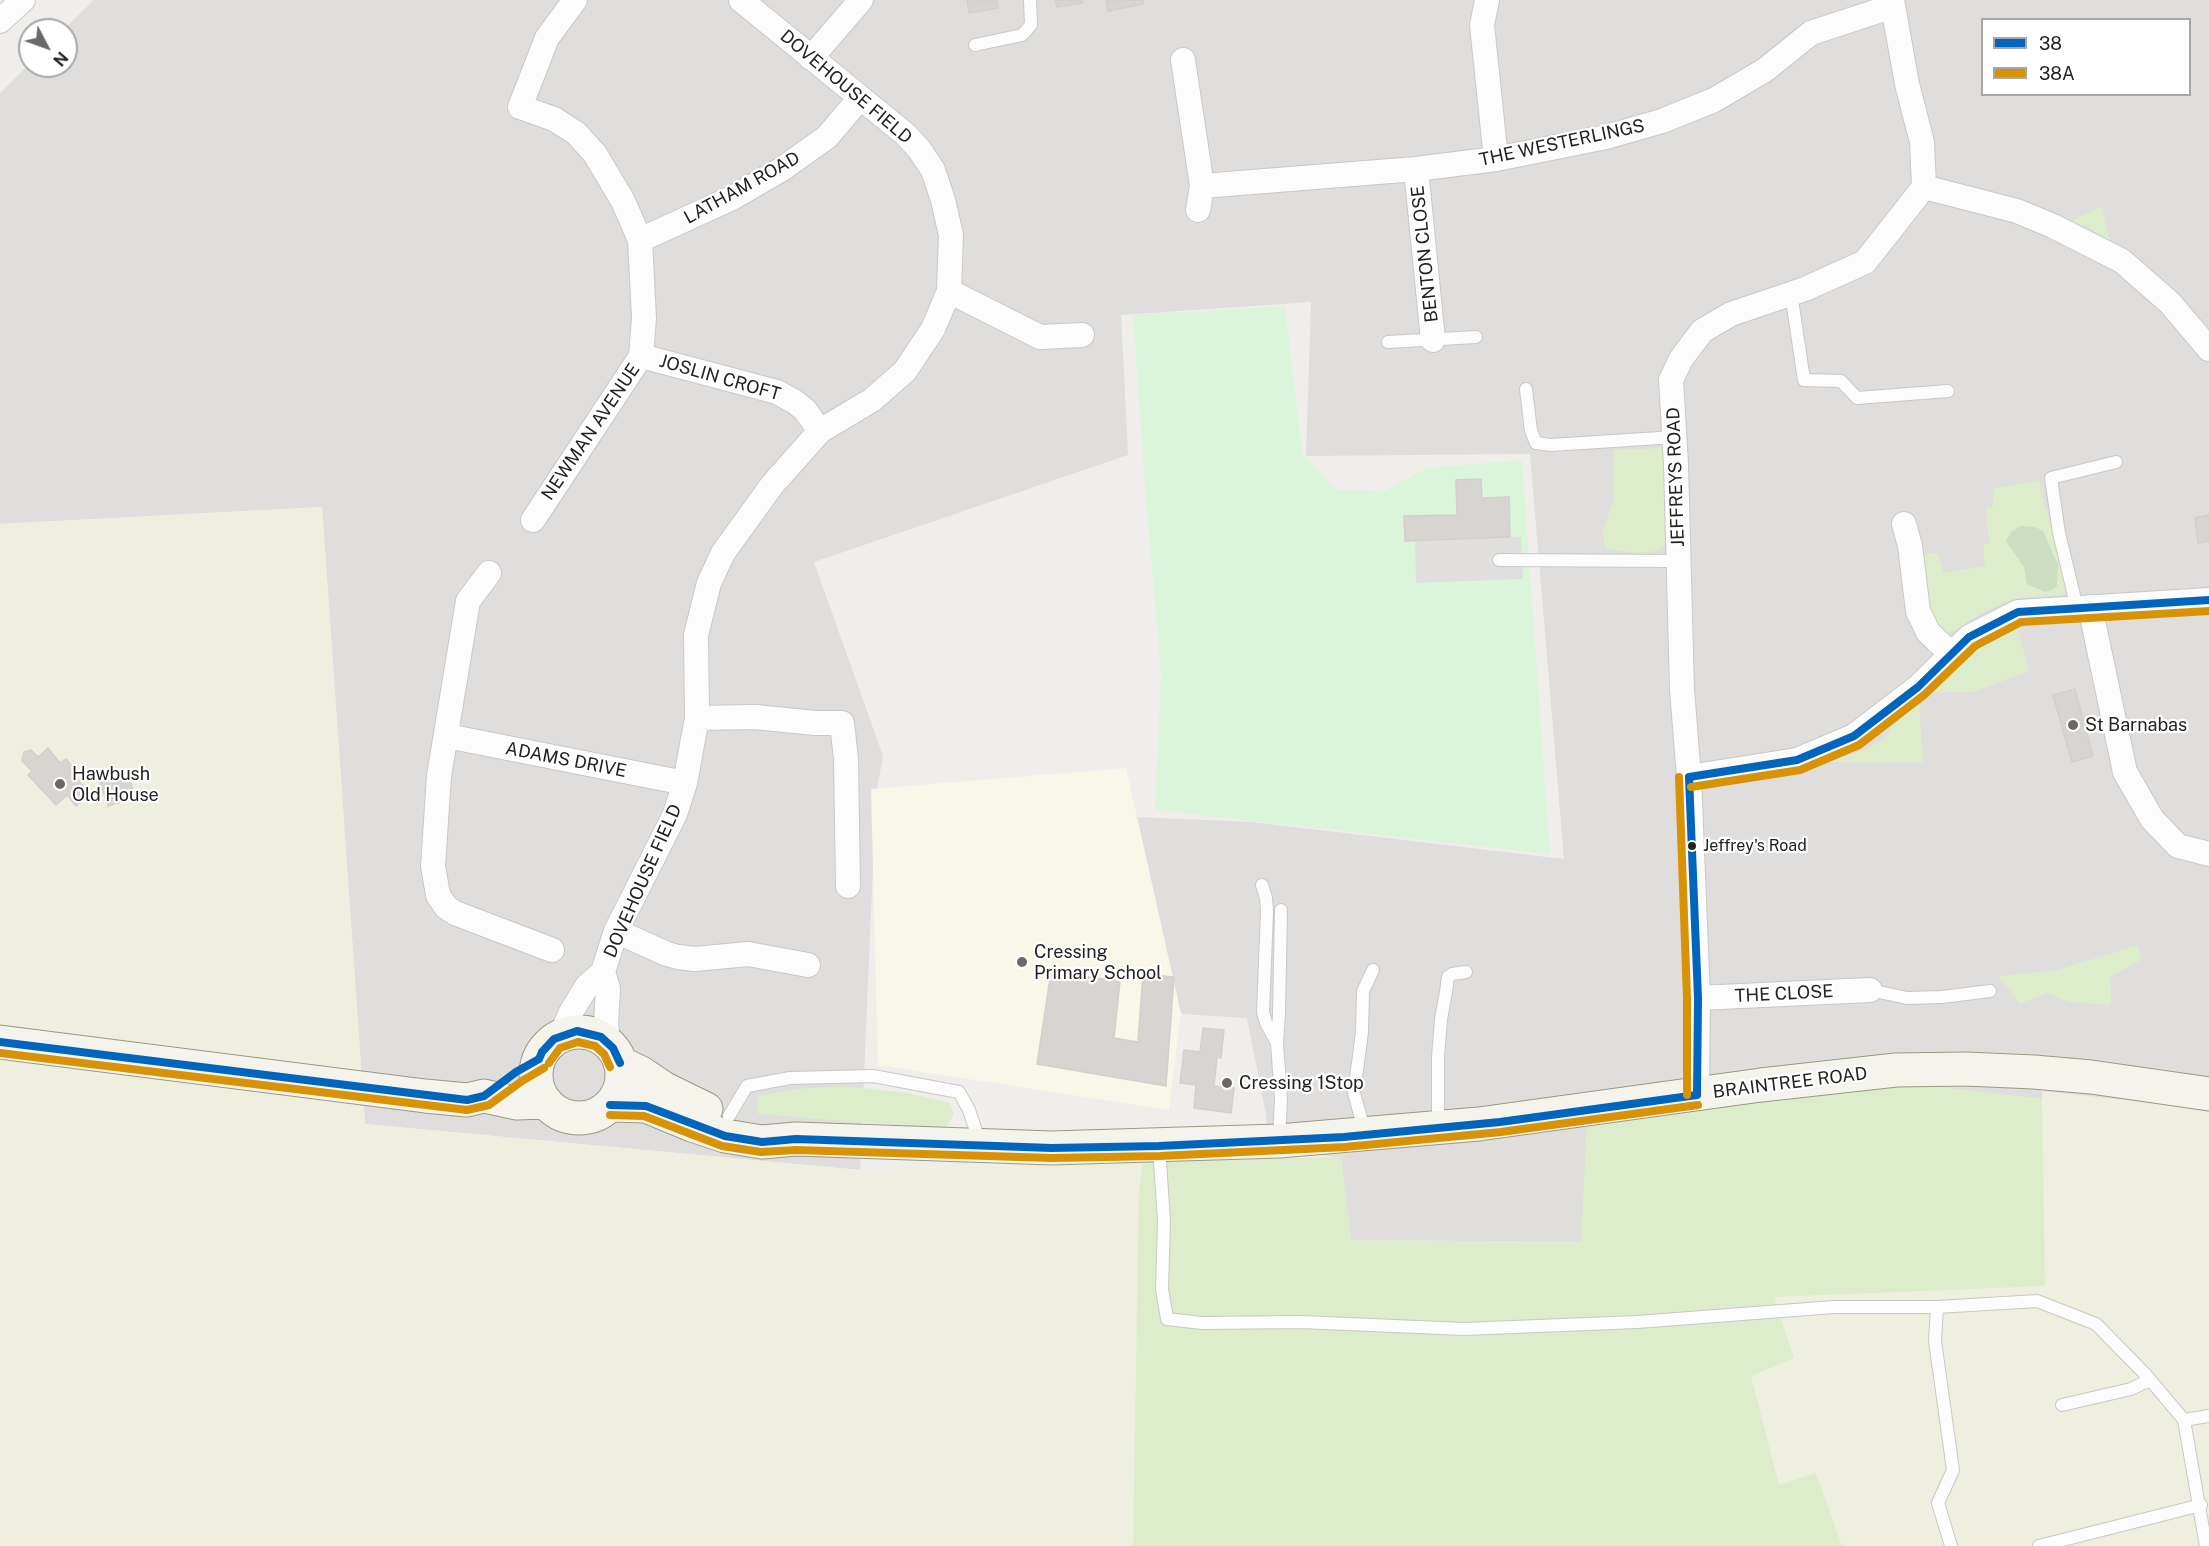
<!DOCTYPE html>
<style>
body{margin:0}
#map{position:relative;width:2209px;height:1546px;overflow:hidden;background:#f0eeeb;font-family:"Public Sans",sans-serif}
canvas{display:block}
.legend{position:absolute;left:1981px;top:18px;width:210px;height:78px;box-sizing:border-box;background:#fff;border:2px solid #a7a7a7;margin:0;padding:8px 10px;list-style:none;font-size:18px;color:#222}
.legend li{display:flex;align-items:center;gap:12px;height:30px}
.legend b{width:30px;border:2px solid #a7a7a7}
.north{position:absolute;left:18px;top:18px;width:60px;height:60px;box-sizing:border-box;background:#fff;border:2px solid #a7a7a7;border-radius:50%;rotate:131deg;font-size:16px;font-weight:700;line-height:24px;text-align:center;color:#222}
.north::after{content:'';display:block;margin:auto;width:21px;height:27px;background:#6a6968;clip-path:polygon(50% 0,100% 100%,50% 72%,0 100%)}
</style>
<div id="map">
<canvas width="2209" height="1546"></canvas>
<ul class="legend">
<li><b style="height:8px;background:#0065bd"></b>38</li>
<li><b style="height:8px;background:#d79205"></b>38A</li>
</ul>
<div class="north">N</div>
</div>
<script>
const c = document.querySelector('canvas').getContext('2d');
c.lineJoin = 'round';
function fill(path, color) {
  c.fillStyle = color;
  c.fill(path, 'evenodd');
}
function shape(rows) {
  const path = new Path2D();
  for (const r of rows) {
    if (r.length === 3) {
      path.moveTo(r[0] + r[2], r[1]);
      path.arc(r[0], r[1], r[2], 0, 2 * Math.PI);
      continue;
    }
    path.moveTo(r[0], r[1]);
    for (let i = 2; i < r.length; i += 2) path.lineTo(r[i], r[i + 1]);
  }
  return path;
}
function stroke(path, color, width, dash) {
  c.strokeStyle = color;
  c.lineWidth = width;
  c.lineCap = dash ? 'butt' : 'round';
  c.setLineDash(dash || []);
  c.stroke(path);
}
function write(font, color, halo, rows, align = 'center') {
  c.font = font + ' "Public Sans",sans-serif';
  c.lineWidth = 4.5;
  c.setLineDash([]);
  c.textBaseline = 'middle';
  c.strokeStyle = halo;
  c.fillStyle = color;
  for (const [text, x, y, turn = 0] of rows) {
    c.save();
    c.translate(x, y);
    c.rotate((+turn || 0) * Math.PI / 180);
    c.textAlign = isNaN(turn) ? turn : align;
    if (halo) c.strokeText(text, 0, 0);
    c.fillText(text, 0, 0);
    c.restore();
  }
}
fill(shape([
 [94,0,2209,0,2209,1113,2042,1099,1908,1084,1587,1126,1582,1242,1350,1240,1341,1157,1269,1151,1266,1115,1247,1018,1181,1014,1137,817,1252,822,1564,859,1530,454,1306,456,1311,302,1121,315,1128,455,814,562,883,756,876,794,860,1170,365,1124,322,507,0,524,0,93,30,63,30,66,66,66,66,30,63,30],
 [1982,20,2190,20,2190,94,1982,94]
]), '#dfdedc');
fill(shape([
 [1126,768,1181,1014,1169,1110,878,1065,871,789]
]), '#f8f7e8');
fill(shape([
 [322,507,365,1124,860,1170,1143,1162,1140,1177,1133,1546,0,1546,0,524],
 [2042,1091,2209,1109,2209,1546,1842,1546,1779,1486,1751,1376,1794,1358,1774,1297,2044,1286]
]), '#efefdf');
fill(shape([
 [2102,206,2110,242,2086,226,2068,223],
 [1665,448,1667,540,1662,547,1655,551,1640,553,1605,549,1603,530,1614,498,1614,450],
 [2039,481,2068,594,2019,598,2004,602,1980,614,1958,629,1944,634,1932,626,1921,554,1937,553,1944,573,1985,566,1983,543,1989,544,1986,508,1993,507,1994,488],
 [2017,626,2029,671,1973,692,1933,692,1982,644],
 [1919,701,1923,762,1827,762,1864,750,1883,740,1897,721],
 [2138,945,2141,960,2110,977,2111,1005,2069,1002,2047,993,2020,1004,1999,976,2057,970],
 [1908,1084,2042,1099,2045,1286,1774,1297,1794,1358,1751,1376,1779,1485,1816,1473,1842,1546,1133,1546,1139,1193,1143,1162,1341,1157,1351,1240,1581,1242,1587,1126],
 [845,1086,908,1093,950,1103,954,1115,944,1129,758,1114,758,1096,797,1089]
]), '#ddeccb');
fill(shape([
 [2021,526,2035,527,2043,531,2058,565,2057,585,2055,588,2045,592,2027,584,2024,567,2006,541,2012,531]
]), '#cbdec1');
fill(shape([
 [1285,306,1302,452,1336,490,1384,491,1427,468,1522,460,1550,854,1155,810,1161,673,1145,487,1133,315]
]), '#daf5da');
fill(shape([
 [1521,537,1523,579,1416,583,1415,541]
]), '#e0dfde');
const building = shape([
 [967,0,997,0,998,8,969,13,967,0],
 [1055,0,1082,0,1083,3,1057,7,1055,0],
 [1106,0,1143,0,1143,4,1108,11,1106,0],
 [1481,479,1482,498,1509,497,1510,537,1405,541,1404,516,1457,515,1456,480,1481,479],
 [2209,515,2209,541,2198,543,2195,518,2209,515],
 [2075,689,2093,756,2072,762,2053,695,2075,689],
 [48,748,60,763,66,759,73,767,70,770,90,794,76,806,67,795,56,805,28,775,32,771,22,761,24,752,31,750,38,757,48,748],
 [128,773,135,798,108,806,100,782,128,773],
 [1051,972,1120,981,1114,1038,1138,1042,1143,974,1174,977,1166,1086,1037,1064,1051,972],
 [1203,1028,1224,1030,1221,1058,1217,1057,1214,1086,1234,1088,1231,1113,1194,1108,1196,1085,1180,1083,1184,1050,1200,1052,1203,1028]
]);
fill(building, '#d7d4d2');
stroke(building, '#d3d0cc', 1.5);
const service = shape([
 [975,45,1022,35,1031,25,1030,0],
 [1791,293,1804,380,1841,381,1857,398,1948,391],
 [1388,342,1476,337],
 [1526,389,1531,431,1536,443,1551,445,1675,437],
 [1499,560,1679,561],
 [2077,608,2059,533,2051,478,2116,462],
 [1262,885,1266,898,1267,911,1263,1012,1266,1023,1277,1043,1281,1099,1279,1140],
 [1870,990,1907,998,1942,997,1990,991],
 [1277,1043,1279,1014,1281,910],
 [729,1116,747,1086,790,1078,873,1076,959,1092,969,1110,980,1143],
 [1438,1127,1438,1057,1441,1019,1446,992,1448,977,1452,974,1466,972],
 [1365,1133,1354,1093,1362,1032,1363,991,1373,970],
 [1159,1146,1164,1221,1162,1289,1167,1319,1202,1323,1301,1322,1464,1329,1637,1322,1834,1307,1937,1307,1935,1341,1953,1470,1938,1503,1951,1546],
 [1937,1307,2037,1301,2096,1324,2146,1375,2184,1420,2206,1546],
 [2062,1405,2131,1389,2150,1380],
 [2184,1420,2209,1416],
 [2039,1546,2201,1505]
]);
const minor = shape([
 [1487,0,1482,25,1496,159],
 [0,21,23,0],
 [811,58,861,0],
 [1183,60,1202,186,1198,210],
 [1416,169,1433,340],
 [1202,186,1416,169,1496,159,1606,137,1662,121,1714,100,1765,70,1811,33,1893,6],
 [1924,187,2017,211,2053,226,2122,261,2170,303,2209,349],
 [640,240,734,197,782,169,827,137,860,98],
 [949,291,1040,337,1082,335],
 [641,356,777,392,795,402,805,410,820,431],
 [533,520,641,356,644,318,640,240,623,201,595,154,576,133,554,119,520,107,547,38,575,0],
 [1904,524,1910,546,1918,611,1928,632,1951,654],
 [489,573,468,601,439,776,433,866,438,895,446,907,455,913,552,950],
 [2090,607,2125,772,2152,819,2178,846,2209,854],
 [697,718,755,717,815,723,842,723,846,759,848,886],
 [447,736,685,783],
 [1689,777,1797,760,1854,736,1918,687,1969,637,2018,612,2209,600],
 [616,931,667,954,678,957,695,959,748,954,808,965],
 [603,972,608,989,606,1024,608,1042],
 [1698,998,1870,990],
 [561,1035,571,1012,587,986,603,972,616,931,675,814,685,783,697,718,696,635,709,583,723,553,772,485,820,431,872,400,905,371,933,329,949,291,951,235,943,200,933,170,919,149,905,134,741,0],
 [1697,1095,1698,998,1689,777,1682,690,1676,464,1671,380,1681,359,1702,331,1731,314,1805,289,1865,262,1924,187,1922,142,1907,84,1892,0]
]);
const secondary = shape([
 [579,1075,43],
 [0,1042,425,1096,467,1100,484,1096,516,1103,546,1102],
 [620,1063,641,1073,663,1088,706,1109],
 [610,1105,646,1106,692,1125,725,1136,762,1142,796,1139,1052,1148,1279,1141,1479,1124,1761,1085,1896,1070,1966,1069,2034,1072,2091,1077,2209,1094]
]);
stroke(service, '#c9c8c7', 14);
stroke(minor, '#c9c8c7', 26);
stroke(secondary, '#999a82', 35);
stroke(service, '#fdfcfc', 12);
stroke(minor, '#fdfcfc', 24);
stroke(secondary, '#f4f4ed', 33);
stroke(shape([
 [1689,777,1797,760,1854,736,1918,687,1969,637,2018,612,2209,600],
 [1689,777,1698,998,1697,1095],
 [0,1042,467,1100,484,1096,516,1072,539,1059],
 [539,1059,542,1052,554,1039,577,1031,601,1037,613,1048,620,1063],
 [610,1105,646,1106,725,1136,762,1142,796,1139,1052,1148,1159,1146,1344,1137,1500,1122,1697,1095]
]), '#0065bd', 8);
stroke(shape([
 [1679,777,1687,998,1687,1095],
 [1691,787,1800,770,1859,745,1924,695,1975,646,2021,622,2209,611],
 [0,1053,467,1110,489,1105,522,1081,544,1068],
 [549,1063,560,1048,578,1042,595,1046,604,1054,610,1067],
 [610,1115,644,1116,722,1146,761,1152,796,1150,1052,1158,1160,1156,1345,1147,1501,1132,1698,1105]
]), '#d79205', 8);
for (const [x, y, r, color] of [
 [2073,725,6,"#6a6968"],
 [60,784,6,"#6a6968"],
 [1692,846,5,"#222"],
 [1022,962,6,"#6a6968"],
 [1227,1083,6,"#6a6968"]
]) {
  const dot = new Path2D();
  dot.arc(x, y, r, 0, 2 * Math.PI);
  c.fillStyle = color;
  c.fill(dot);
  stroke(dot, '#fff', 2);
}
write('16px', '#222', '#fff', [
 ["Jeffrey's Road",1703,846]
], 'left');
write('18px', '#222', '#fff', [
 ["DOVEHOUSE FIELD",846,87,40],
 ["THE WESTERLINGS",1562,143,-12],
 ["LATHAM ROAD",742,188,-29],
 ["BENTON CLOSE",1425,254,-96],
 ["JOSLIN CROFT",720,378,16],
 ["NEWMAN AVENUE",591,432,-56],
 ["JEFFREYS ROAD",1676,477,-92],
 ["ADAMS DRIVE",566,760,11],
 ["DOVEHOUSE FIELD",643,881,-66],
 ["THE CLOSE",1784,994,-3],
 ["BRAINTREE ROAD",1790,1083,-7]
]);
write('18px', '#222', '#fff', [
 ["St Barnabas",2085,725],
 ["Hawbush",72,774],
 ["Old House",72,795],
 ["Cressing",1034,952],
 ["Primary School",1034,973],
 ["Cressing 1Stop",1239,1083]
], 'left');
</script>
